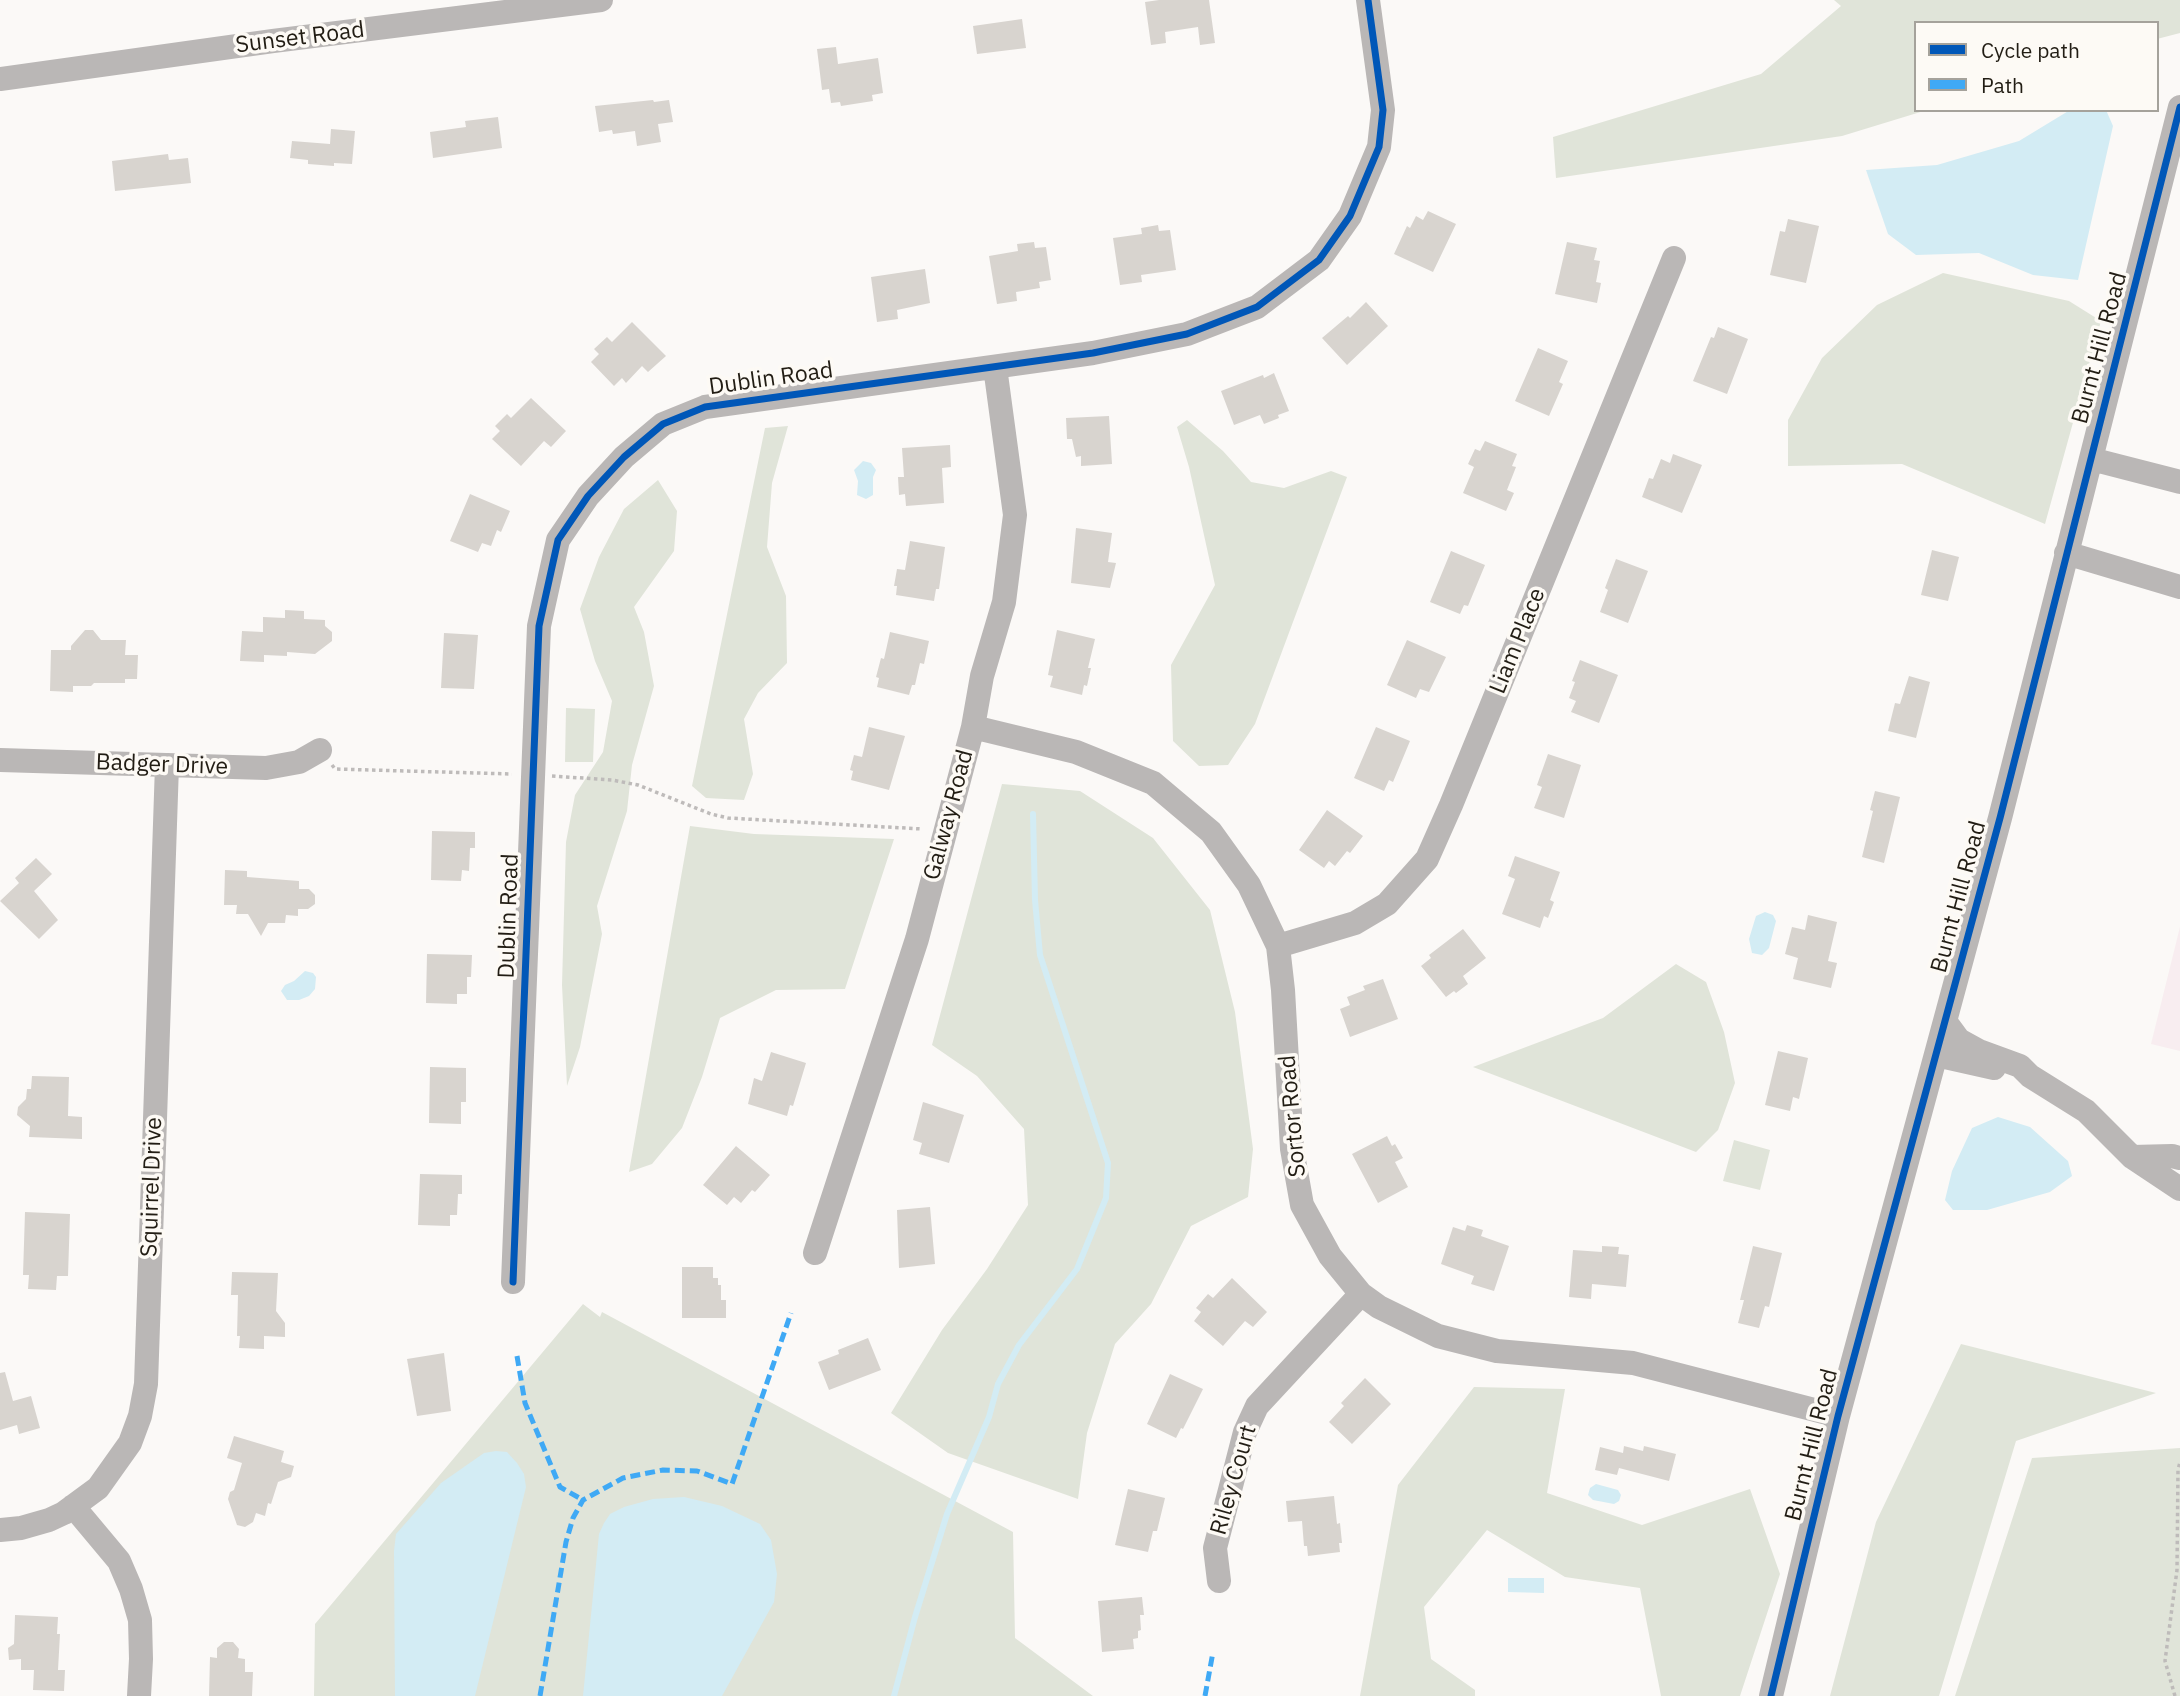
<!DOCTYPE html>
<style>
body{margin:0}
#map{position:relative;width:2180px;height:1696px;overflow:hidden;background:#fbf9f7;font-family:"IBM Plex Sans",sans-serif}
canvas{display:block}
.legend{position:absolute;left:1914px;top:21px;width:245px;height:91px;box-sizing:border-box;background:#fdfaf5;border:2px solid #a5a29b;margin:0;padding:9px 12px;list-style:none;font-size:21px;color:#221d14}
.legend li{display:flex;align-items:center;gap:14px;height:35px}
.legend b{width:35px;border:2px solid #a5a29b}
</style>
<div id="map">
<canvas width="2180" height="1696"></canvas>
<ul class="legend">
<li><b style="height:9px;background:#0057b8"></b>Cycle path</li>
<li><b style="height:9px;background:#3fa9f5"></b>Path</li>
</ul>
</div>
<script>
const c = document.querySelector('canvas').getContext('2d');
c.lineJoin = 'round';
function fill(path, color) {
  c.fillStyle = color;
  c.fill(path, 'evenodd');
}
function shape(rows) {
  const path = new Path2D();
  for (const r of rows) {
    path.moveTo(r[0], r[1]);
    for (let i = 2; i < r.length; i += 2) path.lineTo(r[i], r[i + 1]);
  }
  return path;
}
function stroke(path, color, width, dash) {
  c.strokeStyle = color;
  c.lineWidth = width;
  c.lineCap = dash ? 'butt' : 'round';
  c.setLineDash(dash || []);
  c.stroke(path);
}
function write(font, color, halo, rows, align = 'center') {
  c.font = font + ' "IBM Plex Sans",sans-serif';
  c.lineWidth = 7;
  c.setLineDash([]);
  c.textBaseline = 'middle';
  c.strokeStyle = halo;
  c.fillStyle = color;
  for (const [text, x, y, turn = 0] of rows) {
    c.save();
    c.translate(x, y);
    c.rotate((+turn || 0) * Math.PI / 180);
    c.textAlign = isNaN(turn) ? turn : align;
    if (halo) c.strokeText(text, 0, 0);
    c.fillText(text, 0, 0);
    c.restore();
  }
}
fill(shape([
 [2180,927,2180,1051,2151,1044]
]), '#f8edf0');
fill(shape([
 [1834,0,2180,0,2180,33,2157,39,2157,23,1916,23,1916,110,1927,110,1842,136,1556,178,1553,137,1761,74,1841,6],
 [1943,273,2069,301,2101,321,2045,524,1902,464,1788,466,1788,420,1822,358,1877,305],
 [1187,420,1223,451,1251,482,1284,488,1331,471,1347,477,1255,724,1228,765,1199,766,1173,741,1171,665,1215,585,1189,467,1177,427],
 [788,426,772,483,767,547,786,596,787,663,758,693,744,719,753,774,744,800,706,798,692,786,765,428],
 [658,480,677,511,674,551,634,607,644,632,654,686,632,765,627,811,597,906,602,934,580,1047,567,1086,562,985,566,842,575,795,603,752,612,701,595,661,580,609,599,557,624,509],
 [566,708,595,709,593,762,565,762],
 [1002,784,1080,791,1153,838,1210,910,1235,1012,1253,1149,1248,1197,1191,1226,1151,1304,1115,1344,1087,1433,1078,1499,948,1453,891,1413,942,1330,987,1269,1028,1205,1024,1129,977,1076,932,1045],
 [690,826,754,834,894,839,845,989,776,990,720,1018,702,1077,682,1128,652,1164,629,1172],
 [1676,964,1706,982,1724,1032,1735,1083,1718,1130,1696,1152,1473,1067,1603,1018],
 [1734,1140,1770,1150,1760,1190,1723,1181],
 [583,1304,600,1317,602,1312,1013,1532,1015,1638,1093,1696,314,1696,315,1624],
 [1961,1344,2156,1393,2016,1441,1939,1696,1830,1696,1876,1522],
 [1474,1387,1565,1389,1547,1493,1642,1525,1750,1489,1780,1574,1740,1696,1661,1696,1640,1588,1565,1577,1487,1530,1424,1607,1431,1659,1475,1690,1475,1696,1360,1696,1398,1485],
 [2180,1448,2180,1696,1955,1696,2032,1458]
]), '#e0e4d9');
fill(shape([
 [2070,110,2106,110,2113,126,2078,280,2033,275,1979,253,1916,255,1888,234,1866,170,1937,165,2019,141],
 [863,461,871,463,876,470,873,477,873,495,866,499,857,495,858,481,854,470],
 [1765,912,1773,915,1776,921,1769,948,1762,955,1752,953,1749,939,1756,916],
 [305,971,313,973,316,977,315,989,309,996,299,1000,287,1000,281,991,285,985,294,981],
 [1998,1117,2030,1127,2068,1161,2072,1176,2050,1192,1987,1210,1953,1210,1945,1200,1952,1171,1972,1128],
 [496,1451,507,1452,517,1463,524,1474,526,1487,475,1696,395,1696,394,1551,396,1534,441,1483,484,1453],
 [1596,1484,1618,1490,1621,1495,1619,1501,1614,1504,1593,1500,1588,1495,1590,1488],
 [684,1497,722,1506,760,1524,771,1540,777,1574,774,1602,722,1696,583,1696,599,1534,604,1523,610,1514,624,1507,653,1499],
 [1508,1578,1544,1578,1544,1593,1508,1592]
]), '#d3ecf4');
stroke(shape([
 [894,1696,915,1617,947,1514,989,1417,998,1384,1019,1345,1077,1269,1106,1198,1108,1163,1040,955,1035,900,1033,814]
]), '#d3ecf4', 6);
fill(shape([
 [1159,0,1209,0,1215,43,1200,45,1198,27,1165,32,1166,43,1151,45,1145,2],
 [1022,19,1026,48,977,54,973,26],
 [836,47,838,64,878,58,883,93,872,95,873,101,841,106,840,102,831,103,829,89,822,90,817,49],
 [653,100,654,102,669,100,673,122,658,124,661,142,637,146,635,131,613,134,612,130,599,132,595,106],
 [498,117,502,148,433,158,430,132,466,127,465,121],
 [331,129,355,131,352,164,334,163,334,166,308,164,308,160,290,158,292,141,330,144],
 [168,154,169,160,188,158,191,183,115,191,112,161],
 [1428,211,1456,224,1433,272,1394,254,1407,226,1410,228,1416,216,1423,220],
 [1788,219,1819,226,1806,283,1770,275,1780,231,1785,232],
 [1158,225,1159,231,1170,230,1176,270,1141,275,1142,282,1120,285,1113,238,1142,234,1141,228],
 [1034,242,1035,248,1046,247,1051,280,1039,282,1040,288,1016,292,1017,301,997,304,989,256,1018,251,1017,244],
 [1567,242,1597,248,1594,260,1600,261,1596,282,1601,283,1597,303,1555,294],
 [925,269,930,303,897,310,898,319,877,322,871,277],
 [1366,302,1388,326,1347,365,1322,338,1348,316,1350,318],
 [632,322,666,356,648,372,642,366,626,383,622,378,614,386,591,362,599,354,594,349,607,337,612,342],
 [1718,327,1748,339,1727,394,1693,381,1711,337,1714,338],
 [1538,348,1568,361,1559,382,1563,384,1549,416,1515,401],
 [1274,373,1289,411,1278,415,1279,418,1264,424,1260,415,1234,425,1221,391,1263,375,1264,378],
 [531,398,566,431,551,447,544,441,521,466,492,439,500,431,495,426,507,414,511,418],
 [1109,416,1112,464,1081,466,1081,456,1076,457,1072,439,1067,439,1066,418],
 [1485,441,1517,454,1512,466,1516,467,1507,490,1514,493,1506,511,1463,493,1474,467,1468,464,1475,449,1480,451],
 [950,445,951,467,942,468,944,503,906,506,905,494,899,495,898,477,904,477,902,448],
 [1673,454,1702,465,1682,513,1642,497,1649,478,1653,479,1661,459,1670,463],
 [470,494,510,511,501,532,497,530,491,546,482,543,478,552,450,541],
 [1076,528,1112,533,1108,562,1116,563,1110,588,1071,583],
 [910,541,945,547,939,589,936,589,934,601,896,595,897,586,894,586,897,569,905,570],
 [1932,550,1959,557,1948,601,1921,595],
 [1451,551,1485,565,1468,606,1464,605,1460,614,1430,602],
 [1616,559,1648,571,1628,623,1600,612,1608,590,1605,588],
 [285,610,304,611,304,619,325,620,325,626,332,632,332,641,315,654,287,652,287,656,264,655,264,662,240,661,242,631,263,632,263,617,285,618],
 [85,630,93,630,101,640,126,640,125,655,138,655,137,679,125,679,125,683,94,683,91,686,73,686,73,692,50,691,51,650,71,650,71,646],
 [1057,630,1095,639,1088,668,1091,668,1087,686,1084,685,1082,695,1050,687,1053,676,1048,675],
 [890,632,929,641,924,664,920,663,915,685,912,685,909,695,877,687,879,678,876,677,881,658,884,659],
 [444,633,478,635,474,689,441,688],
 [1407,640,1446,657,1429,692,1420,689,1416,698,1387,685],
 [1580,660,1618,675,1599,723,1571,712,1576,701,1569,698,1575,682,1572,681],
 [1909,676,1930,682,1916,738,1888,731,1895,703,1900,704],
 [869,727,905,736,889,790,851,780,853,771,850,770,854,755,862,757],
 [1376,727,1410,741,1393,782,1389,780,1384,791,1354,778],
 [1548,754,1581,765,1564,818,1534,808,1542,787,1537,785],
 [1875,791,1900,797,1884,863,1862,857,1873,811,1870,810],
 [1327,810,1363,836,1350,853,1347,851,1335,866,1329,861,1324,868,1299,850],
 [432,831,475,832,475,848,470,848,469,871,462,870,461,881,431,880],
 [1515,856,1560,872,1550,900,1554,902,1548,918,1544,916,1540,928,1502,914,1515,879,1508,876],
 [36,858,52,874,34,891,58,920,39,939,0,901,19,883,15,878],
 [225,870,247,871,247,877,299,881,299,889,309,889,315,895,315,904,308,909,298,909,298,916,286,915,285,923,268,923,261,936,248,914,236,914,237,905,224,905],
 [1808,915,1837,922,1828,961,1837,963,1831,988,1793,979,1798,958,1785,954,1792,927,1805,930],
 [1463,929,1486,958,1463,976,1468,984,1456,993,1454,991,1446,997,1421,966,1431,958,1429,955],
 [427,954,472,955,471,977,467,977,467,994,457,994,457,1004,426,1003],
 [1383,979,1398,1019,1350,1037,1340,1009,1350,1005,1347,997,1365,990,1363,986],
 [1778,1051,1808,1058,1799,1099,1793,1097,1790,1111,1765,1105],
 [771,1052,806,1063,793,1106,790,1105,787,1116,748,1104,754,1078,762,1081],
 [430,1067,466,1068,466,1102,461,1102,461,1124,429,1123],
 [32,1076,69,1077,68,1116,82,1117,82,1139,29,1137,30,1126,17,1115,18,1107,26,1099,27,1089,31,1089],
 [923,1102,964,1115,949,1163,919,1154,922,1143,913,1140],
 [1387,1136,1392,1146,1395,1144,1403,1158,1395,1162,1408,1187,1378,1203,1352,1154],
 [736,1146,770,1175,755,1192,752,1190,741,1203,734,1197,727,1205,703,1185],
 [420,1174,462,1175,462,1194,458,1194,457,1215,450,1215,450,1226,418,1225],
 [930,1207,935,1264,899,1268,897,1210],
 [25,1212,70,1214,68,1276,57,1276,56,1290,28,1289,29,1275,23,1275],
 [1467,1225,1483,1230,1481,1236,1509,1246,1494,1291,1471,1284,1474,1276,1441,1264,1453,1227,1465,1231],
 [1602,1246,1619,1247,1618,1254,1629,1255,1626,1287,1592,1284,1591,1299,1569,1297,1573,1250,1602,1252],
 [1753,1246,1782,1253,1769,1307,1765,1306,1759,1328,1738,1323,1744,1300,1740,1300],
 [682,1267,713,1267,713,1278,718,1278,718,1285,721,1285,721,1300,726,1300,726,1318,682,1318],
 [232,1272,278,1273,276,1311,285,1323,285,1337,264,1336,264,1349,239,1348,240,1336,237,1336,238,1295,231,1295],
 [1232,1278,1267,1312,1253,1327,1245,1321,1223,1346,1194,1321,1201,1312,1196,1308,1208,1294,1213,1298],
 [868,1338,881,1370,829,1390,818,1362,839,1354,838,1350],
 [444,1353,451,1411,417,1416,407,1359],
 [5,1372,13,1401,31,1396,40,1428,19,1434,17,1425,0,1430,0,1373],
 [1170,1374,1203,1389,1183,1429,1181,1428,1176,1438,1147,1424],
 [1365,1378,1391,1404,1352,1444,1329,1422,1344,1406,1341,1403],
 [234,1436,284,1451,281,1462,294,1466,291,1477,278,1482,271,1504,268,1503,265,1516,256,1513,253,1522,245,1527,237,1525,228,1499,230,1492,234,1490,242,1463,227,1458],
 [1624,1446,1643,1451,1644,1446,1676,1454,1669,1481,1619,1468,1617,1475,1595,1470,1600,1447,1623,1453],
 [1128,1489,1165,1498,1157,1531,1153,1531,1148,1552,1115,1545],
 [1334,1496,1337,1524,1340,1523,1342,1543,1339,1543,1340,1552,1308,1556,1307,1546,1304,1546,1302,1521,1288,1522,1286,1501],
 [1142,1597,1144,1615,1140,1615,1141,1630,1138,1631,1138,1638,1133,1639,1134,1649,1102,1652,1098,1601],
 [15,1615,58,1617,57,1634,60,1634,58,1670,65,1670,64,1691,33,1690,34,1670,21,1670,21,1659,9,1660,8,1648,14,1644],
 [224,1642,233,1642,239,1649,238,1658,245,1659,245,1672,253,1672,252,1696,209,1696,210,1657,217,1658,217,1648]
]), '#d8d4cf');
stroke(shape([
 [332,765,335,769,512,774],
 [552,776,612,780,638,785,711,814,728,818,922,829],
 [2175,1696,2165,1661,2177,1570,2178,1470,2180,1462]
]), '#bebbba', 3.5, [3.5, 3.5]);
stroke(shape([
 [0,79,273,41,601,0],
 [2091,459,2180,482],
 [2066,553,2180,587],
 [973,727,1076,752,1153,783,1211,832,1249,885,1278,946,1283,990,1292,1149,1302,1205,1330,1256,1361,1294,1379,1307,1438,1336,1497,1351,1633,1363,1838,1416],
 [0,760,266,768,299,762,320,750],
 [1278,946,1355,923,1387,904,1427,859,1451,805,1674,258],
 [1945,1021,1959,1040,1979,1051,2020,1066,2030,1076,2086,1111,2132,1157,2180,1189],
 [1936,1055,1994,1068],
 [2132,1157,2172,1156,2180,1158],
 [815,1253,917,939,973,727,982,676,1004,602,1015,515,995,367],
 [513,1282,539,626,558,540,588,496,624,457,663,424,705,407,1093,353,1187,334,1257,307,1319,260,1350,216,1379,147,1383,110,1368,0],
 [73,1506,119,1561,131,1589,140,1620,141,1659,139,1696],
 [0,1530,21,1528,49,1520,64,1513,98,1488,130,1443,140,1416,146,1384,167,765],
 [1219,1581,1215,1548,1245,1432,1257,1406,1361,1294],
 [1771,1696,1838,1416,2000,818,2180,107]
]), '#bab7b6', 24);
stroke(shape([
 [517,1356,525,1403,560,1487,583,1500],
 [540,1696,566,1542,573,1518,583,1500,623,1478,663,1470,697,1471,732,1484,791,1313],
 [1205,1696,1213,1652]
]), '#3fa9f5', 5, [10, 5]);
stroke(shape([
 [513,1282,539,626,558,540,588,496,624,457,663,424,705,407,1093,353,1187,334,1257,307,1319,260,1350,216,1379,147,1383,110,1368,0],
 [1771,1696,1838,1416,2000,818,2180,107]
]), '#0057b8', 7);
write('23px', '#221d14', '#fdfaf5', [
 ["Sunset Road",300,38,-7],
 ["Burnt Hill Road",2100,348,-75],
 ["Dublin Road",771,379,-8],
 ["Liam Place",1518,641,-68],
 ["Badger Drive",162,765,2],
 ["Galway Road",949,815,-75],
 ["Burnt Hill Road",1959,897,-75],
 ["Dublin Road",509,916,-88],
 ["Sortor Road",1293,1116,-95],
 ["Squirrel Drive",152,1187,-88],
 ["Burnt Hill Road",1812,1445,-76],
 ["Riley Court",1234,1480,-74]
]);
</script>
